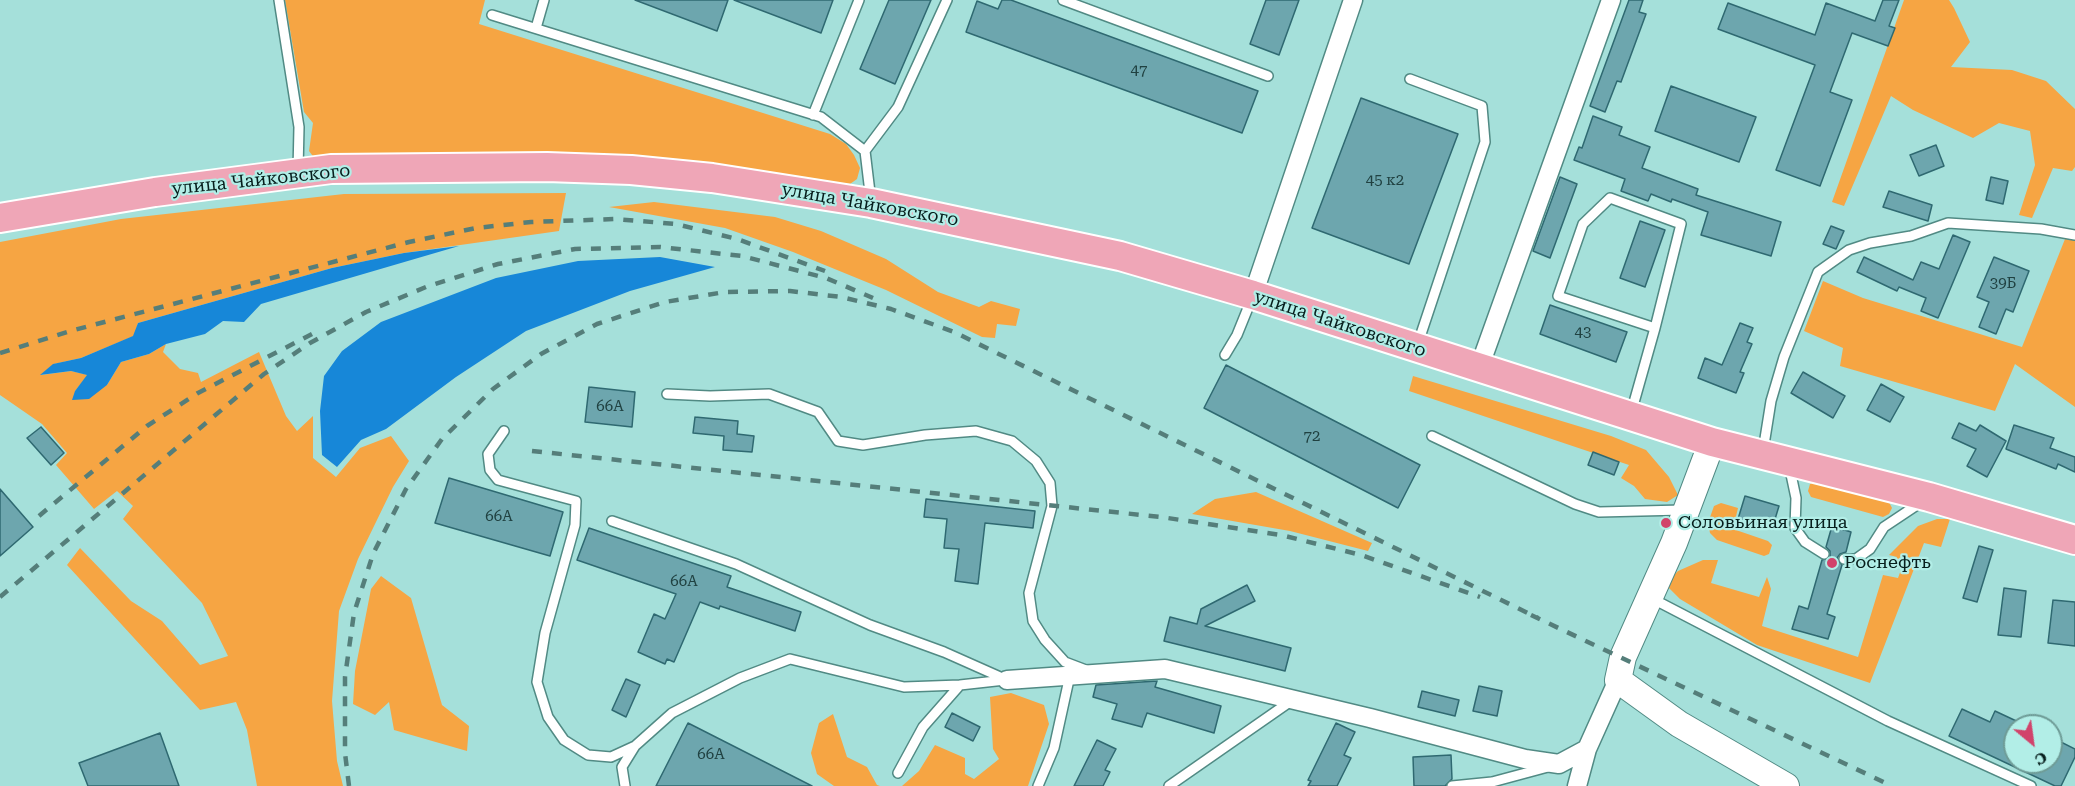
<!DOCTYPE html>
<meta charset="utf-8">
<style>
body{margin:0}
#map{position:relative;width:2075px;height:786px;overflow:hidden;background:#a5e0da;font-family:"Roboto Serif",serif}
canvas{display:block}
.north{position:absolute;left:2003px;top:714px;width:60px;height:60px;box-sizing:border-box;background:#b2eee7;border:2px solid #6e9b96;border-radius:50%;rotate:151deg;font-size:16px;font-weight:700;line-height:24px;text-align:center;color:#071f1d}
.north::after{content:'';display:block;margin:auto;width:21px;height:27px;background:#d1436b;clip-path:polygon(50% 0,100% 100%,50% 72%,0 100%)}
</style>
<div id="map">
<canvas width="2075" height="786"></canvas>
<div class="north">С</div>
</div>
<script>
const c = document.querySelector('canvas').getContext('2d');
c.lineJoin = 'round';
function fill(path, color) {
  c.fillStyle = color;
  c.fill(path, 'evenodd');
}
function shape(rows) {
  const path = new Path2D();
  for (const r of rows) {
    path.moveTo(r[0], r[1]);
    for (let i = 2; i < r.length; i += 2) path.lineTo(r[i], r[i + 1]);
  }
  return path;
}
function stroke(path, color, width, dash) {
  c.strokeStyle = color;
  c.lineWidth = width;
  c.lineCap = dash ? 'butt' : 'round';
  c.setLineDash(dash || []);
  c.stroke(path);
}
function write(font, color, halo, rows, align = 'center') {
  c.font = font + ' "Roboto Serif",serif';
  c.lineWidth = 4.5;
  c.setLineDash([]);
  c.textBaseline = 'middle';
  c.strokeStyle = halo;
  c.fillStyle = color;
  for (const [text, x, y, turn = 0] of rows) {
    c.save();
    c.translate(x, y);
    c.rotate((+turn || 0) * Math.PI / 180);
    c.textAlign = isNaN(turn) ? turn : align;
    if (halo) c.strokeText(text, 0, 0);
    c.fillText(text, 0, 0);
    c.restore();
  }
}
fill(shape([
 [285,0,485,0,479,24,830,134,846,144,854,155,860,168,857,179,850,184,832,182,684,161,550,156,315,159,309,151,313,123,304,112],
 [1904,0,1949,0,1954,8,1970,42,1951,67,2012,70,2046,81,2075,109,2075,167,2072,171,2053,168,2032,218,2019,215,2035,165,2030,131,1999,123,1973,138,1913,110,1891,96,1844,206,1832,202],
 [566,193,559,231,404,253,332,268,138,323,134,336,81,358,54,364,41,375,71,371,88,375,75,391,107,385,121,362,149,354,166,344,163,352,180,369,198,373,201,382,259,352,286,416,297,431,313,416,313,458,336,477,360,448,391,436,409,461,393,487,358,559,339,611,332,701,337,761,343,786,257,786,247,730,236,702,200,710,67,565,80,548,131,601,162,621,200,665,228,656,202,603,123,519,133,506,117,491,94,509,56,465,67,453,42,424,0,395,0,242,121,219,344,194],
 [654,202,775,217,821,231,886,259,938,292,979,307,991,301,1020,309,1016,326,997,324,995,338,982,337,886,290,793,252,725,228,609,207],
 [2065,239,2075,240,2075,407,2015,364,1995,411,1840,366,1843,348,1804,331,1823,281,1863,298,2022,347],
 [1413,376,1611,436,1646,450,1669,477,1678,495,1667,502,1645,499,1634,486,1621,478,1629,465,1409,391],
 [1816,481,1889,502,1892,508,1889,514,1883,517,1811,497,1808,491,1810,484],
 [1256,492,1372,543,1368,551,1290,531,1192,514,1215,499],
 [1721,503,1738,508,1733,529,1768,541,1772,545,1769,554,1764,556,1717,540,1710,533,1708,523,1714,506],
 [1937,519,1950,519,1941,547,1924,543,1870,683,1757,645,1680,599,1665,584,1678,571,1703,560,1718,560,1711,583,1759,597,1767,577,1771,589,1762,626,1858,657,1883,575,1898,578,1902,567,1895,564,1897,557,1889,555,1918,526],
 [381,576,411,598,442,705,469,726,467,751,394,730,389,702,375,715,353,704,355,671,371,589],
 [1011,693,1044,705,1049,724,1028,786,902,786,919,771,935,745,965,758,965,774,974,779,999,759,993,749,990,697],
 [833,714,847,757,867,767,877,785,880,786,834,786,817,774,811,753,819,723]
]), '#f6a543');
fill(shape([
 [459,246,261,304,244,322,223,321,205,334,166,344,149,354,121,362,107,385,89,399,72,400,75,391,87,375,71,371,40,375,53,364,81,358,133,336,138,323,332,268,404,253],
 [660,257,715,267,630,291,526,331,456,377,386,429,361,440,337,467,322,455,320,411,324,376,342,351,381,322,496,278,578,261]
]), '#1787d8');
const building = shape([
 [635,0,728,0,717,31,635,0],
 [734,0,833,0,821,33,734,0],
 [889,0,931,0,895,84,860,69,889,0],
 [1002,0,1011,0,1258,91,1242,133,966,32,977,1,998,9,1002,0],
 [1266,0,1299,0,1279,55,1250,44,1266,0],
 [1629,0,1643,0,1639,12,1646,14,1621,82,1617,81,1605,112,1590,106,1629,0],
 [1883,0,1899,0,1889,26,1895,28,1888,46,1852,33,1830,92,1852,100,1820,186,1776,170,1815,65,1718,29,1728,3,1815,35,1826,3,1875,21,1883,0],
 [1671,86,1756,117,1739,162,1655,131,1671,86],
 [1361,98,1458,134,1409,264,1312,228,1361,98],
 [1593,116,1622,127,1619,135,1650,147,1642,168,1698,189,1696,195,1781,222,1771,256,1701,235,1708,212,1672,199,1671,202,1651,194,1648,201,1621,191,1625,179,1574,160,1579,147,1582,148,1593,116],
 [1936,145,1944,166,1919,176,1910,155,1936,145],
 [1560,177,1577,184,1550,258,1533,251,1560,177],
 [1991,177,2008,181,2003,204,1986,200,1991,177],
 [1889,191,1932,205,1928,221,1883,207,1889,191],
 [1640,221,1665,230,1645,287,1620,278,1640,221],
 [1831,226,1844,231,1836,249,1823,244,1831,226],
 [1953,235,1970,242,1938,318,1921,311,1926,298,1899,287,1897,291,1857,272,1864,257,1913,280,1921,262,1939,269,1953,235],
 [1994,257,2029,271,2013,312,2006,309,1996,334,1979,327,1989,302,1977,297,1994,257],
 [1550,305,1627,332,1616,362,1540,334,1550,305],
 [1740,323,1753,328,1747,342,1752,344,1740,372,1744,373,1736,393,1698,378,1705,358,1722,365,1740,323],
 [1226,365,1420,465,1398,508,1204,408,1226,365],
 [1803,372,1845,396,1833,418,1791,393,1803,372],
 [1881,384,1904,397,1890,422,1867,410,1881,384],
 [589,387,635,392,632,427,585,422,589,387],
 [695,417,738,421,737,434,754,436,752,452,723,450,724,436,693,433,695,417],
 [1959,423,1976,431,1980,425,2006,441,1987,477,1967,466,1976,449,1952,438,1959,423],
 [2014,425,2054,438,2050,448,2075,457,2075,472,2058,464,2056,469,2006,449,2014,425],
 [41,427,64,453,51,465,27,438,41,427],
 [1593,452,1619,462,1614,475,1588,465,1593,452],
 [449,478,563,512,550,556,435,523,449,478],
 [0,489,33,527,0,556,0,489],
 [1745,496,1779,506,1772,529,1738,519,1745,496],
 [926,499,1035,511,1033,528,985,523,978,584,955,581,959,549,944,548,947,519,924,517,926,499],
 [1832,526,1851,532,1846,552,1840,554,1837,558,1842,565,1827,614,1835,617,1828,639,1792,629,1799,606,1808,609,1822,560,1830,557,1830,551,1826,547,1832,526],
 [589,528,731,576,727,587,801,612,795,631,720,606,719,609,700,602,674,662,667,659,665,664,638,652,654,614,665,619,676,594,577,560,589,528],
 [1979,546,1993,550,1977,602,1963,598,1979,546],
 [1247,585,1255,601,1205,626,1291,648,1285,671,1164,641,1170,617,1197,624,1201,609,1247,585],
 [2004,588,2026,591,2021,637,1998,635,2004,588],
 [2053,600,2075,602,2075,646,2048,643,2053,600],
 [626,679,640,685,626,717,612,710,626,679],
 [1157,681,1155,687,1221,706,1214,733,1147,713,1142,727,1112,719,1117,704,1093,697,1096,685,1157,681],
 [1479,686,1502,691,1497,716,1473,711,1479,686],
 [1422,691,1459,700,1455,716,1418,707,1422,691],
 [1962,709,1990,722,1995,711,2027,726,2015,726,2015,762,2051,762,2051,737,2075,749,2075,757,2061,786,2055,786,1949,736,1962,709],
 [952,713,980,727,973,741,945,727,952,713],
 [688,723,812,786,656,786,688,723],
 [1336,723,1355,732,1344,755,1351,758,1337,786,1308,786,1311,781,1308,780,1336,723],
 [160,733,179,786,88,786,79,763,160,733],
 [1097,740,1116,749,1105,770,1110,772,1103,786,1074,786,1097,740],
 [1451,755,1452,779,1445,786,1414,786,1413,757,1451,755]
]);
fill(building, '#6da6ae');
stroke(building, '#2f6971', 1.5);
const lane = shape([
 [279,0,299,127,298,171],
 [1063,0,1268,76],
 [492,15,821,117,865,151],
 [536,28,544,0],
 [1410,79,1482,106,1485,142,1418,343],
 [813,115,859,0],
 [871,201,865,151,898,107,947,0],
 [1225,355,1237,335,1252,298],
 [667,394,710,396,769,394,818,412,838,441,863,445,925,435,976,431,1012,441,1036,461,1050,483,1052,506,1029,593,1033,621,1045,640,1065,662,1086,670],
 [1631,413,1655,328,1681,224,1610,198,1583,224,1558,296,1655,328],
 [504,431,488,454,490,470,498,480,576,501,575,525,545,633,537,682,548,717,564,740,588,755,611,757,635,746],
 [1432,436,1575,504,1599,512,1683,510],
 [1763,451,1771,401,1784,357,1818,272,1849,250,1870,243,1911,236,1948,223,2041,229,2075,235],
 [1789,465,1796,498,1795,528,1805,542,1824,554],
 [612,521,736,564,870,625,944,652,1007,680],
 [1844,559,1856,559,1870,549,1884,527,1923,501],
 [1651,598,1888,721,2031,786],
 [898,773,923,727,960,685,1005,680],
 [625,786,622,767,635,746,672,713,740,678,790,659,904,687,960,685],
 [1038,786,1054,748,1070,675],
 [1169,786,1291,701],
 [1452,786,1492,782,1548,767]
]);
const street = shape([
 [1253,295,1353,0],
 [1479,368,1611,0],
 [1007,680,1165,669,1370,718,1525,759,1559,764,1587,749],
 [1577,786,1587,749,1618,680]
]);
const secondary = shape([
 [1712,442,1674,543,1623,657,1618,680,1679,724,1786,786]
]);
const primary = shape([
 [0,218,155,192,331,169,547,167,631,170,712,178,871,203,1120,256,1253,295,1712,442,1929,497,2075,540]
]);
stroke(lane, '#518a84', 12);
stroke(street, '#518a84', 21);
stroke(secondary, '#518a84', 28);
stroke(primary, '#fff', 32);
stroke(lane, '#fff', 9);
stroke(street, '#fff', 18);
stroke(secondary, '#fff', 26);
stroke(primary, '#efa6b7', 28);
stroke(shape([
 [0,353,74,330,409,242,476,228,531,222,615,219,676,224,737,239,825,271],
 [532,451,1161,517,1281,535,1361,555,1480,597],
 [39,516,147,426,198,393,312,334],
 [0,597,264,374,310,343,366,312,426,287,498,264,575,249,660,247,742,256,826,278,873,298],
 [1531,615,1892,786],
 [349,786,345,753,345,677,354,613,373,554,406,489,442,439,493,389,541,354,597,324,665,302,725,292,790,291,841,297,891,309,954,332,1538,618]
]), '#557e7a', 4.5, [10, 10]);
for (const [x, y, r, color] of [
 [1666,523,6,"#d1436b"],
 [1832,563,6,"#d1436b"]
]) {
  const dot = new Path2D();
  dot.arc(x, y, r, 0, 2 * Math.PI);
  c.fillStyle = color;
  c.fill(dot);
  stroke(dot, '#b2eee7', 2);
}
write('15px', '#204141', null, [
 ["47",1139,71],
 ["45 к2",1385,181],
 ["39Б",2003,284],
 ["43",1583,333],
 ["66А",610,407],
 ["72",1312,437],
 ["66А",499,517],
 ["66А",684,582],
 ["66А",711,755]
]);
write('18px', '#071f1d', '#b2eee7', [
 ["улица Чайковского",261,180,-6],
 ["улица Чайковского",870,205,10],
 ["улица Чайковского",1340,324,18]
]);
write('18px', '#071f1d', '#b2eee7', [
 ["Соловьиная улица",1678,523],
 ["Роснефть",1844,563]
], 'left');
</script>
